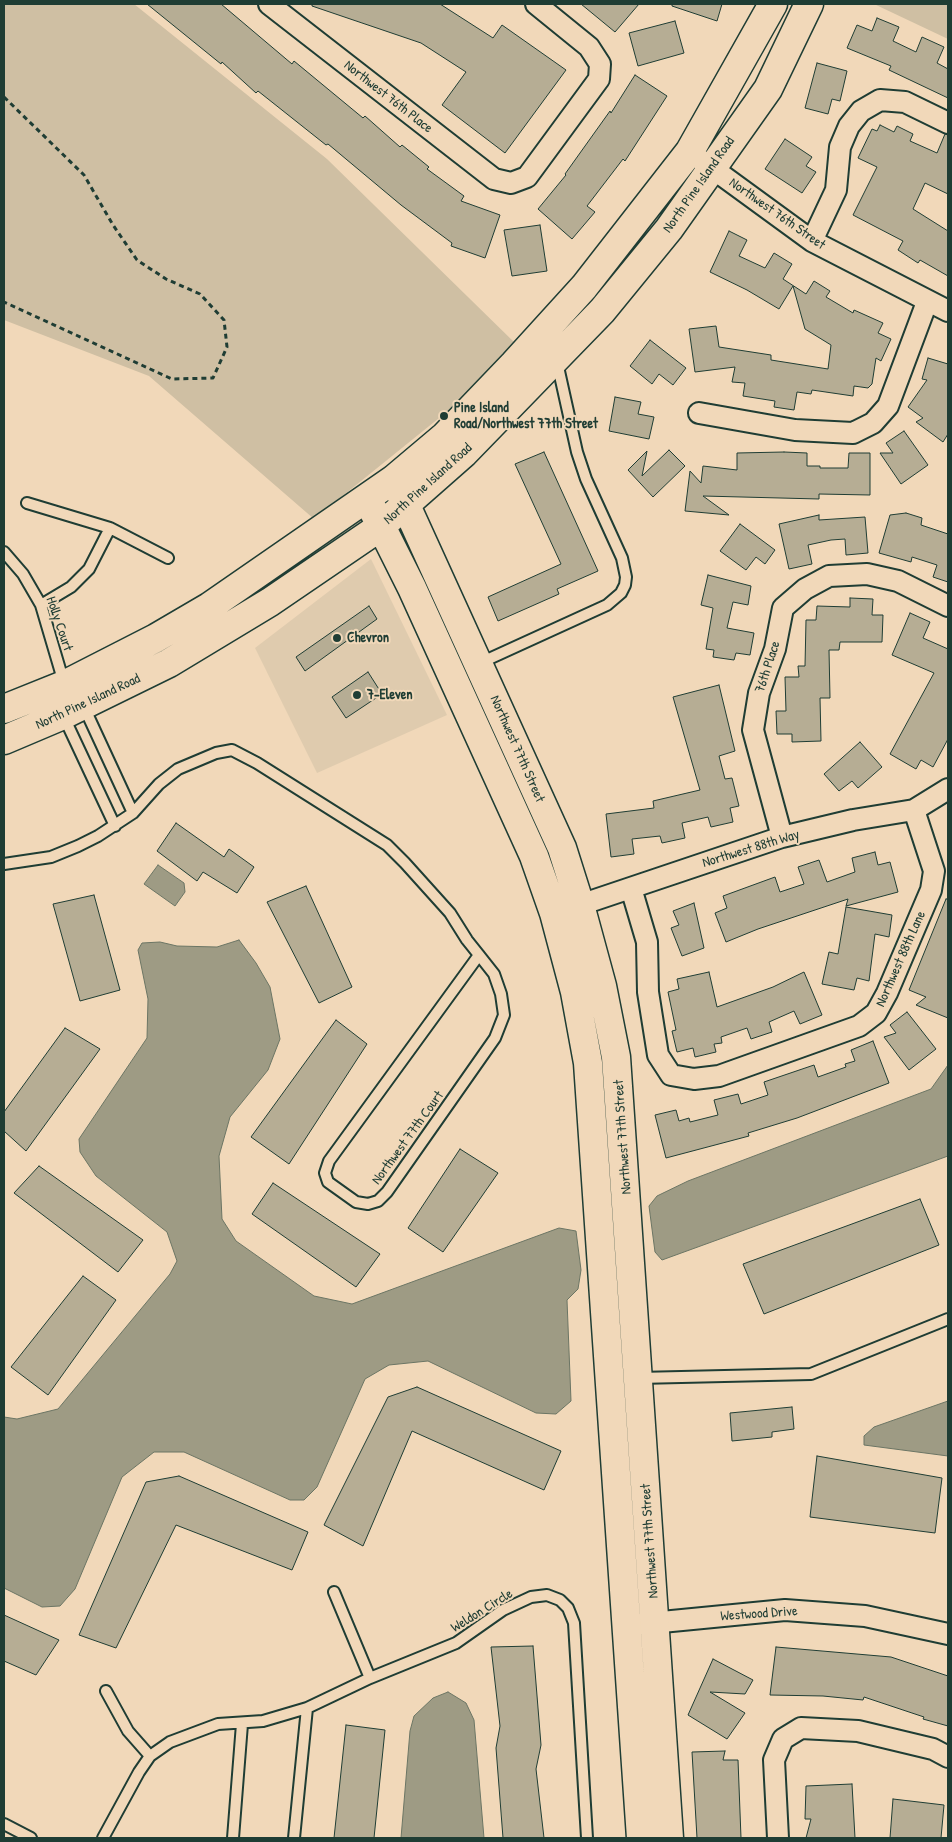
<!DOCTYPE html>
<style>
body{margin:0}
#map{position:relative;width:952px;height:1842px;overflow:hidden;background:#f1d8b9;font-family:"Patrick Hand",sans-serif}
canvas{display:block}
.frame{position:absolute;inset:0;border:5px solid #1f3d34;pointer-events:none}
</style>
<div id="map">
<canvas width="952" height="1842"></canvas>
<div class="frame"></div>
</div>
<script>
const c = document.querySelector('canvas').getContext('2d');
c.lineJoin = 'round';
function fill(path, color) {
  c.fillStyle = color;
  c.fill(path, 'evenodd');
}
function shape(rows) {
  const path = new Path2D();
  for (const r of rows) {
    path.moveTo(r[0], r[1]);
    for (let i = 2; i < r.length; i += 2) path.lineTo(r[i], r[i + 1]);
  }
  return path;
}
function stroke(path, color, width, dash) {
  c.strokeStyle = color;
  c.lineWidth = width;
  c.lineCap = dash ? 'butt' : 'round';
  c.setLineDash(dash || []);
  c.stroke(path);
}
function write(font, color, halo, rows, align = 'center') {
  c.font = font + ' "Patrick Hand",sans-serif';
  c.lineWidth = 4;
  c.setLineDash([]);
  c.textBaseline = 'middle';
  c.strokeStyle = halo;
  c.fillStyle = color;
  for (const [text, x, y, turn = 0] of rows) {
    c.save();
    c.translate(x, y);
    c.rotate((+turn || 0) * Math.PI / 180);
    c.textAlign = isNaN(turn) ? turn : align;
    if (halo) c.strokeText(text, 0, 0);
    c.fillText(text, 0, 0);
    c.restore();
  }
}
fill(shape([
 [371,559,447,715,317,773,255,648]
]), '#dfcbae');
fill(shape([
 [4,4,134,4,327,159,516,344,449,410,314,519,149,376,4,320],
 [874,4,948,4,948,39]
]), '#cfbfa3');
const water = shape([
 [158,865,184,883,185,892,175,906,144,884,158,865],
 [239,940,256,963,270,987,280,1039,268,1070,230,1117,219,1156,222,1219,236,1241,314,1296,352,1304,559,1228,576,1231,581,1270,578,1289,567,1300,571,1401,556,1414,536,1413,428,1361,389,1365,365,1379,317,1487,304,1500,290,1500,184,1452,154,1452,122,1477,75,1589,60,1606,42,1607,4,1588,4,1417,17,1419,58,1409,170,1274,177,1261,167,1232,96,1176,80,1152,79,1139,147,1038,148,999,138,950,142,943,160,942,177,946,217,947,239,940],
 [948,1065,948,1156,662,1260,655,1252,649,1206,657,1196,688,1181,931,1089,948,1065],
 [948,1401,948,1456,864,1445,864,1436,874,1427,948,1401],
 [448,1692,466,1703,474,1720,484,1838,401,1838,410,1731,414,1716,433,1698,448,1692]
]);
fill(water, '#9e9b84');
stroke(water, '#6b7564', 1);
const building = shape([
 [147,4,221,4,292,64,294,61,363,118,365,116,400,147,402,145,429,167,427,169,464,196,461,201,500,215,485,258,451,246,452,243,401,205,328,144,326,145,258,91,256,93,222,62,221,64,147,4],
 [312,4,440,4,493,38,502,25,566,70,505,153,442,105,466,72,421,43,312,6,312,4],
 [581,4,639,4,615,32,581,4],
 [672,4,722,4,717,21,672,6,672,4],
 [877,18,899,27,893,41,916,52,922,37,944,47,937,63,948,69,948,98,889,70,891,66,847,48,857,25,872,31,877,18],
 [675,21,684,53,638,66,629,33,675,21],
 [817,63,847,71,840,101,832,99,828,114,805,108,817,63],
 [635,75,667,96,625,161,623,159,587,206,595,212,572,239,538,209,566,175,565,174,610,111,611,113,635,75],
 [880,125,894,132,897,126,913,134,910,141,937,153,945,134,948,135,948,194,925,183,913,209,948,231,948,276,920,260,918,263,898,250,903,241,853,215,877,167,858,158,872,129,877,131,880,125],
 [785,139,812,157,806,166,816,172,802,193,765,169,785,139],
 [540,225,547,271,512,276,504,230,540,225],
 [729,231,747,240,739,256,765,268,774,253,792,264,783,279,806,294,814,281,830,291,826,297,853,313,854,310,883,323,878,333,891,339,881,361,876,358,872,384,868,388,854,386,853,396,812,390,811,394,797,392,794,410,774,407,775,401,743,396,745,383,732,382,735,367,695,372,689,329,716,326,719,347,771,355,771,360,828,369,831,345,805,329,793,286,779,309,747,290,710,272,729,231],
 [650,340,686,368,673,385,659,374,652,384,630,366,650,340],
 [928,358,948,364,948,434,943,442,916,422,923,418,908,407,927,380,922,379,928,358],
 [615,397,641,402,638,414,654,417,649,439,609,431,615,397],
 [904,431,928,465,901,484,880,453,893,453,886,443,904,431],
 [669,450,685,466,653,497,628,470,647,451,642,476,669,450],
 [544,452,598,571,557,589,559,594,498,621,488,597,561,564,515,464,544,452],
 [784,452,807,453,807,466,820,466,820,468,848,468,849,453,870,453,870,495,819,494,819,499,703,496,729,515,685,511,690,471,701,483,703,466,737,470,737,453,784,452],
 [906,513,922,518,921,525,948,534,948,582,933,577,937,565,912,557,911,562,879,553,890,515,906,513],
 [819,515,819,520,865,517,868,553,846,555,845,539,831,540,808,545,812,564,789,569,779,524,819,515],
 [740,524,775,550,765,564,756,557,746,570,720,551,740,524],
 [708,575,751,586,748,605,733,602,727,628,754,633,750,655,736,653,734,660,713,657,714,650,706,649,713,608,701,605,708,575],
 [850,598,873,599,872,615,883,615,882,642,840,642,839,650,829,650,830,698,820,698,821,741,792,742,792,734,777,734,776,711,786,711,785,677,799,677,798,666,805,666,806,620,816,620,817,606,850,607,850,598],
 [369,606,377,619,305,671,296,657,369,606],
 [910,613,930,622,923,638,948,649,948,739,933,767,921,760,916,769,890,754,934,673,892,655,910,613],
 [368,672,382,694,346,718,332,697,368,672],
 [719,685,735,751,719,756,725,779,732,778,739,806,730,808,733,822,711,827,708,817,682,823,685,838,662,843,660,836,632,839,634,854,611,857,606,814,654,808,653,801,700,790,673,697,719,685],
 [860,742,882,767,858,788,852,781,839,791,824,774,860,742],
 [176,823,224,857,229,849,254,867,237,893,203,872,197,881,157,851,176,823],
 [875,852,878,865,890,862,898,892,846,906,848,899,758,929,726,942,715,913,727,908,723,896,775,877,780,892,804,884,798,867,819,860,827,882,855,872,852,858,875,852],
 [306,886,352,987,319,1003,267,902,306,886],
 [94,895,120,990,80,1001,53,904,94,895],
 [946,899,948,899,948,1018,916,1005,926,997,909,990,946,899],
 [694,903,704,948,682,956,671,928,679,925,673,911,694,903],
 [846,907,892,915,889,937,875,934,869,981,857,978,854,990,822,984,829,952,838,954,846,907],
 [709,972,717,1007,773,987,804,972,822,1015,800,1024,794,1011,769,1022,772,1032,751,1039,747,1028,721,1037,722,1043,714,1044,716,1052,695,1057,693,1048,677,1052,672,1031,676,1030,668,992,679,989,677,979,709,972],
 [907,1012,936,1049,909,1070,884,1037,896,1033,890,1025,907,1012],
 [336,1020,367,1044,289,1164,251,1137,336,1020],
 [65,1028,100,1049,26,1151,4,1131,4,1112,65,1028],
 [873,1041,889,1083,797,1118,748,1133,749,1136,666,1158,655,1115,676,1110,679,1121,689,1118,690,1122,718,1115,714,1100,738,1094,741,1104,768,1095,764,1082,814,1065,818,1077,846,1067,845,1064,855,1061,851,1050,873,1041],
 [460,1149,498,1173,443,1252,408,1228,460,1149],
 [39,1166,143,1240,118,1272,14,1193,39,1166],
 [273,1183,380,1254,356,1287,252,1214,273,1183],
 [920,1199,939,1245,764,1314,743,1264,920,1199],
 [83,1276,116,1300,48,1395,11,1367,83,1276],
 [417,1387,561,1451,544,1490,412,1431,363,1546,324,1525,388,1397,417,1387],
 [792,1407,794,1429,772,1432,772,1437,732,1441,730,1413,792,1407],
 [817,1456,942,1478,935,1533,810,1517,817,1456],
 [179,1476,308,1532,292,1570,176,1525,116,1648,79,1635,146,1482,179,1476],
 [4,1615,59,1640,36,1675,4,1661,4,1615],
 [533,1646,541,1745,536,1769,544,1838,503,1838,496,1748,500,1726,491,1647,533,1646],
 [776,1647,891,1657,948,1676,948,1726,923,1719,924,1717,864,1697,863,1700,823,1696,770,1695,776,1647],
 [713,1659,753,1680,745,1694,710,1692,745,1713,727,1739,688,1715,713,1659],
 [346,1725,385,1730,374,1838,334,1838,346,1725],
 [725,1751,723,1760,738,1760,741,1838,697,1838,692,1752,725,1751],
 [852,1784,855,1838,806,1838,811,1819,805,1819,806,1786,852,1784],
 [893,1799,944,1805,941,1838,890,1838,893,1799]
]);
fill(building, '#b6ad94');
stroke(building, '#1f3d34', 1);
const lane = shape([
 [27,503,110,528,89,569,71,587,41,605],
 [110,528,168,558],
 [4,552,23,574,41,605,64,683],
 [480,663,607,605,621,593,625,585,626,577,622,558,586,479,577,452,557,362],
 [84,707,133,813],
 [63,715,115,826],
 [4,864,51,857,78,846,98,836,133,813,159,784,178,769,216,753,232,750,257,763,387,845,405,863,450,913,467,940,479,955,494,974,501,994,504,1015,495,1038,387,1192,378,1201,368,1204,356,1202,328,1182,325,1173,329,1161,479,955],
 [638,1378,811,1374,948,1319],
 [334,1592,370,1678],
 [106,1691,128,1731,150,1756],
 [4,1824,31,1838],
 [103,1838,139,1772,150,1756,170,1742,218,1724,263,1721,307,1708],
 [233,1838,242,1724],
 [294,1838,307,1708,370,1678,456,1643,503,1610,531,1597,547,1595,560,1600,568,1608,574,1623,587,1838]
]);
const street = shape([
 [269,4,494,179,511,183,527,177,599,79,600,64,589,47,536,4],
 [701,160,812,241,948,311],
 [812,241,836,190,840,147,849,126,861,111,880,100,905,102,948,123],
 [699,413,795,430,853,433,873,423,888,406,927,302],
 [782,837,753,730,759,693,775,649,783,608,805,589,829,576,867,574,898,581,948,606],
 [631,888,647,942,648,992,658,1055,671,1075,694,1079,719,1076,859,1026,876,1013,887,993,931,890,934,871,914,810],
 [568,909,782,837,853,820,914,810,948,789],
 [641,1624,785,1610,865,1616,948,1634],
 [778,1838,774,1760,783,1739,801,1728,858,1731,933,1749,948,1757]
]);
const secondary = shape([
 [394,479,562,848,580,905,602,986,616,1057,669,1838],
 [367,498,412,588,534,856,554,913,575,992,588,1063,641,1838],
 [4,709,64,685,156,638,209,607,394,479,445,436,514,364,584,287,690,151,773,4],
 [4,740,63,715,169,663,270,602,380,527,464,453,602,311,669,229,768,89,809,4]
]);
stroke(lane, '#1f3d34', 14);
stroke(street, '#1f3d34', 24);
stroke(secondary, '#1f3d34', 31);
stroke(shape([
 [4,97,84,175,113,225,137,260,166,279,200,294,224,320,227,347,213,378,172,379,4,302]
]), '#1f3d34', 3, [5, 4]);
stroke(lane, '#f1d8b9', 10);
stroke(street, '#f1d8b9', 20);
stroke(secondary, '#f1d8b9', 28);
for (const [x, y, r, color] of [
 [444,416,5,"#1f3d34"],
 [337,638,5,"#1f3d34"],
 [357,695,5,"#1f3d34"]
]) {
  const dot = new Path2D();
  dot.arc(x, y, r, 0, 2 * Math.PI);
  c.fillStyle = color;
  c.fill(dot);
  stroke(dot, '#f1d8b9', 2);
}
write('14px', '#1f3d34', '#f1d8b9', [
 ["Northwest 76th Place",388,97,38],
 ["North Pine Island Road",699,185,-55],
 ["Northwest 76th Street",777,214,35],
 ["North Pine Island Road",428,484,-42],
 ["Holly Court",59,624,71],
 ["76th Place",768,667,-72],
 ["North Pine Island Road",88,702,-25],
 ["Northwest 77th Street",517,749,66],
 ["Northwest 88th Way",751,849,-17],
 ["Northwest 88th Lane",901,959,-66],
 ["Northwest 77th Street",623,1137,-94],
 ["Northwest 77th Court",408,1138,-54],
 ["Northwest 77th Street",650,1541,-94],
 ["Weldon Circle",482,1611,-32],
 ["Westwood Drive",759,1614,-4]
]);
write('bold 14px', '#1f3d34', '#f1d8b9', [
 ["Pine Island",454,408],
 ["Road/Northwest 77th Street",454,424],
 ["Chevron",347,638],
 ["7-Eleven",367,695]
], 'left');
</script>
